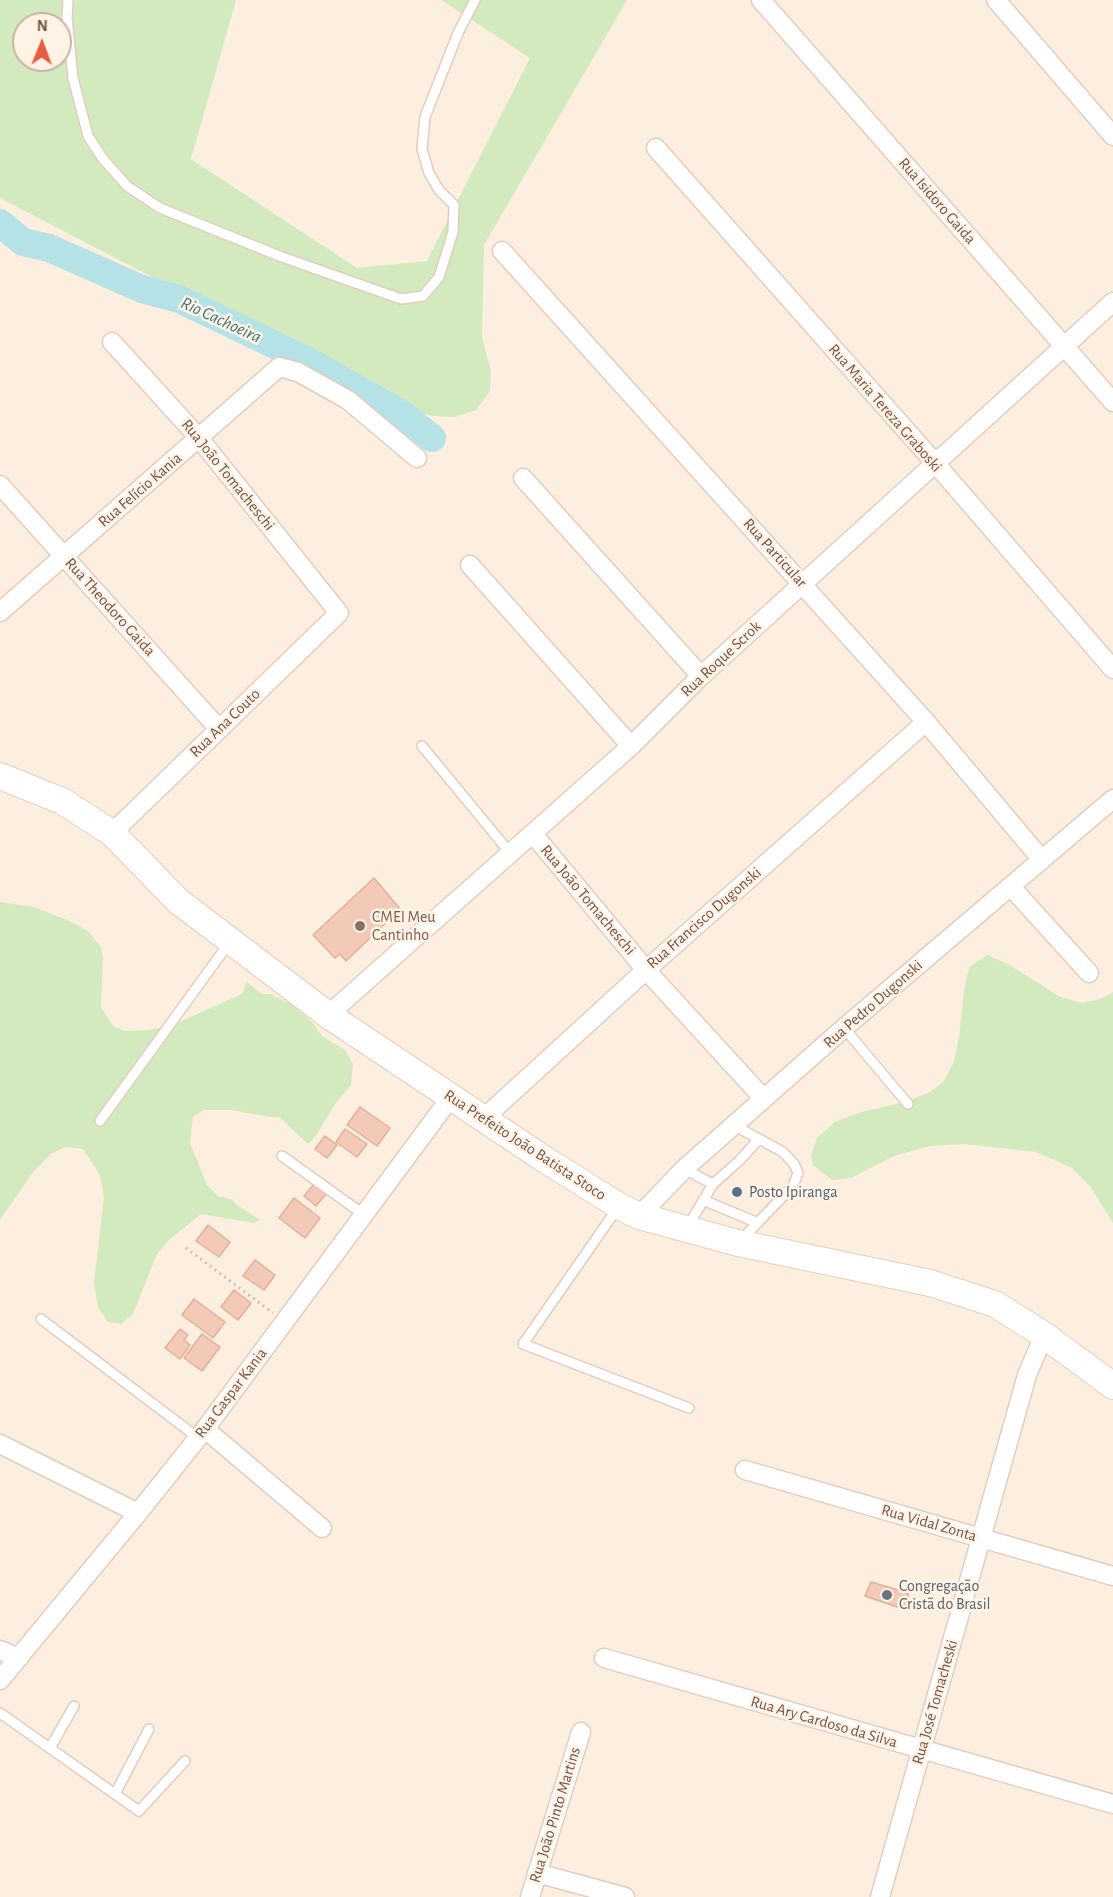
<!DOCTYPE html>
<meta charset="utf-8">
<style>
body{margin:0}
#map{position:relative;width:1113px;height:1897px;overflow:hidden;background:#fdefe0;font-family:"Alegreya Sans",sans-serif}
canvas{display:block}
.north{position:absolute;left:12px;top:12px;width:60px;height:60px;box-sizing:border-box;background:#fff3e6;border:2px solid #c7b3a6;border-radius:50%;rotate:1deg;font-size:16px;font-weight:700;line-height:24px;text-align:center;color:#735347}
.north::after{content:'';display:block;margin:auto;width:21px;height:27px;background:#ea5b41;clip-path:polygon(50% 0,100% 100%,50% 72%,0 100%)}
</style>
<div id="map">
<canvas width="1113" height="1897"></canvas>
<div class="north">N</div>
</div>
<script>
const c = document.querySelector('canvas').getContext('2d');
c.lineJoin = 'round';
function fill(path, color) {
  c.fillStyle = color;
  c.fill(path, 'evenodd');
}
function shape(rows) {
  const path = new Path2D();
  for (const r of rows) {
    path.moveTo(r[0], r[1]);
    for (let i = 2; i < r.length; i += 2) path.lineTo(r[i], r[i + 1]);
  }
  return path;
}
function stroke(path, color, width, dash) {
  c.strokeStyle = color;
  c.lineWidth = width;
  c.lineCap = dash ? 'butt' : 'round';
  c.setLineDash(dash || []);
  c.stroke(path);
}
function write(font, color, halo, rows, align = 'center') {
  c.font = font + ' "Alegreya Sans",sans-serif';
  c.lineWidth = 5;
  c.setLineDash([]);
  c.textBaseline = 'middle';
  c.strokeStyle = halo;
  c.fillStyle = color;
  for (const [text, x, y, turn = 0] of rows) {
    c.save();
    c.translate(x, y);
    c.rotate((+turn || 0) * Math.PI / 180);
    c.textAlign = isNaN(turn) ? turn : align;
    if (halo) c.strokeText(text, 0, 0);
    c.fillText(text, 0, 0);
    c.restore();
  }
}
fill(shape([
 [0,0,236,0,191,159,357,268,427,261,530,58,441,0,627,0,484,245,482,338,491,371,490,391,476,410,455,417,432,416,414,411,377,394,0,198],
 [24,24,60,24,60,60,24,60],
 [0,902,34,907,72,922,88,931,101,947,103,958,101,1007,114,1027,125,1031,149,1030,175,1024,242,994,247,982,262,994,271,994,293,1005,313,1023,322,1036,345,1050,353,1064,351,1085,336,1103,315,1137,308,1144,279,1117,269,1117,231,1110,204,1110,193,1117,190,1143,207,1185,218,1196,231,1199,237,1205,260,1220,254,1223,201,1214,168,1241,157,1254,133,1314,121,1324,108,1322,98,1307,94,1283,104,1198,100,1175,83,1149,65,1147,51,1154,33,1172,0,1220],
 [987,955,1008,964,1060,997,1082,1003,1100,999,1113,992,1113,1223,1090,1186,1072,1168,1036,1152,965,1144,930,1146,894,1156,851,1178,832,1180,813,1165,811,1155,817,1138,835,1122,858,1113,908,1101,930,1092,943,1082,954,1062,959,1037,964,991,969,967]
]), '#d3eabe');
stroke(shape([
 [0,223,23,242,49,248,142,289,179,299,306,360,403,415,432,438]
]), '#b4e2e6', 28);
const building = shape([
 [374,878,400,909,346,961,340,954,335,958,313,935,374,878],
 [360,1107,390,1128,377,1146,347,1125,360,1107],
 [345,1129,367,1144,357,1157,336,1142,345,1129],
 [325,1136,337,1145,327,1158,315,1149,325,1136],
 [315,1183,327,1193,316,1206,304,1196,315,1183],
 [294,1198,320,1218,305,1238,279,1218,294,1198],
 [208,1225,230,1242,219,1257,196,1241,208,1225],
 [255,1260,275,1275,264,1290,243,1276,255,1260],
 [234,1290,251,1303,238,1320,221,1307,234,1290],
 [194,1299,225,1322,213,1338,182,1315,194,1299],
 [180,1329,188,1335,184,1340,190,1345,180,1359,165,1348,180,1329],
 [202,1334,220,1347,202,1371,184,1358,202,1334],
 [871,1582,908,1593,909,1601,903,1609,865,1596,871,1582]
]);
fill(building, '#f2cab7');
stroke(building, '#e5af97', 1.5);
const lane = shape([
 [68,0,67,18,73,78,88,136,103,159,127,186,160,208,282,257,401,299,423,296,439,277,453,232,454,205,439,190,429,173,422,149,425,117,458,33,475,0],
 [422,746,511,854],
 [844,1028,908,1104],
 [100,1121,229,943],
 [735,1126,783,1152,794,1164,798,1173,793,1186,740,1241],
 [282,1156,363,1214],
 [684,1169,713,1184],
 [703,1200,758,1223],
 [619,1206,523,1344,689,1408],
 [688,1226,713,1184,739,1161,759,1139],
 [41,1319,197,1437],
 [0,1713,139,1811,185,1761],
 [50,1748,74,1706],
 [115,1794,149,1729]
]);
const street = shape([
 [761,0,1113,402],
 [996,0,1113,136],
 [656,148,935,463,1113,669],
 [502,251,926,722,1042,860],
 [523,478,701,676],
 [0,485,219,729],
 [470,565,631,746],
 [0,612,279,367,298,372,348,400,417,458],
 [112,833,339,613,199,438,112,342],
 [533,834,646,970,764,1099],
 [1011,887,1089,973],
 [328,1015,631,746,701,676,1113,302],
 [484,1118,646,970,926,722],
 [639,1216,684,1169,844,1028,1113,799],
 [205,1429,322,1528],
 [0,1444,138,1513],
 [745,1470,1113,1576],
 [0,1650,19,1658],
 [604,1658,1113,1804],
 [0,1680,138,1513,205,1429,451,1097],
 [537,1873,625,1897],
 [530,1897,581,1732],
 [880,1897,1027,1375,1044,1335]
]);
const secondary = shape([
 [0,776,62,801,112,833,178,901,328,1015,544,1159,619,1206,639,1216,738,1243,930,1283,995,1304,1044,1335,1113,1386]
]);
stroke(lane, '#e3ccbf', 12);
stroke(street, '#e3ccbf', 21);
stroke(secondary, '#e8cdbb', 28);
stroke(shape([
 [186,1248,273,1313]
]), '#d7ad9a', 3, [1.5, 4.5]);
stroke(lane, '#fff', 9);
stroke(street, '#fff', 18);
stroke(secondary, '#fff', 26);
for (const [x, y, r, color] of [
 [360,926,6,"#8d6e63"],
 [737,1192,6,"#5c6f8a"],
 [887,1595,6,"#6b7280"]
]) {
  const dot = new Path2D();
  dot.arc(x, y, r, 0, 2 * Math.PI);
  c.fillStyle = color;
  c.fill(dot);
  stroke(dot, '#fff3e6', 2);
}
write('16px', '#735347', '#fff3e6', [
 ["Rua Isidoro Gaida",937,201,49],
 ["Rua Maria Tereza Graboski",885,408,49],
 ["Rua João Tomacheschi",228,475,51],
 ["Rua Felício Kania",140,490,-41],
 ["Rua Particular",775,553,48],
 ["Rua Theodoro Gaida",110,607,48],
 ["Rua Roque Scrok",721,659,-43],
 ["Rua Ana Couto",225,723,-44],
 ["Rua João Tomacheschi",588,900,50],
 ["Rua Francisco Dugonski",704,918,-41],
 ["Rua Pedro Dugonski",873,1004,-41],
 ["Rua Prefeito João Batista Stoco",525,1145,33],
 ["Rua Gaspar Kania",231,1393,-53],
 ["Rua Vidal Zonta",929,1523,16],
 ["Rua José Tomacheski",935,1702,-74],
 ["Rua Ary Cardoso da Silva",824,1722,16],
 ["Rua João Pinto Martins",555,1815,-73]
]);
write('16px', '#785e54', '#fff3e6', [
 ["CMEI Meu",372,917],
 ["Cantinho",372,935]
], 'left');
write('16px', '#4e5e75', '#fff3e6', [
 ["Posto Ipiranga",749,1192]
], 'left');
write('16px', '#5b616d', '#fff3e6', [
 ["Congregação",899,1586],
 ["Cristã do Brasil",899,1604]
], 'left');
write('italic 18px', '#3a747a', '#fff3e6', [
 ["Rio Cachoeira",221,320,25]
]);
</script>
